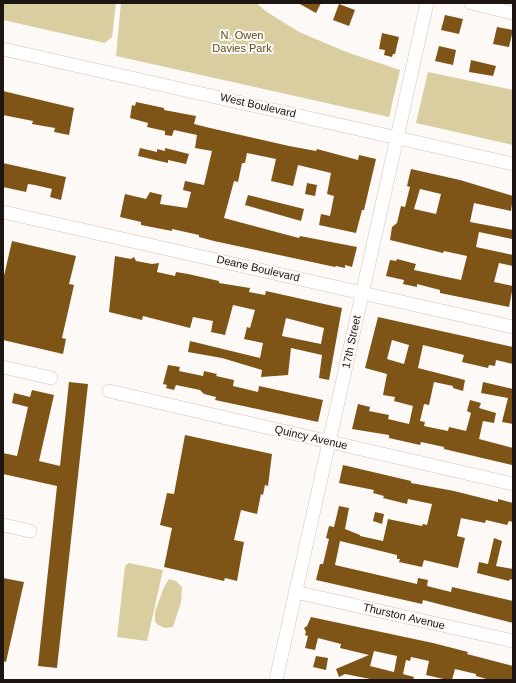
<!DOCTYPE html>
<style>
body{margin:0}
#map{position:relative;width:516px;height:683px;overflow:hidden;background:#fdf9f7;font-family:Helvetica,sans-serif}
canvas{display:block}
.frame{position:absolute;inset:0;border:4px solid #1d1511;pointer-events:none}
</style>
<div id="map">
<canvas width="516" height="683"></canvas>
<div class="frame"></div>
</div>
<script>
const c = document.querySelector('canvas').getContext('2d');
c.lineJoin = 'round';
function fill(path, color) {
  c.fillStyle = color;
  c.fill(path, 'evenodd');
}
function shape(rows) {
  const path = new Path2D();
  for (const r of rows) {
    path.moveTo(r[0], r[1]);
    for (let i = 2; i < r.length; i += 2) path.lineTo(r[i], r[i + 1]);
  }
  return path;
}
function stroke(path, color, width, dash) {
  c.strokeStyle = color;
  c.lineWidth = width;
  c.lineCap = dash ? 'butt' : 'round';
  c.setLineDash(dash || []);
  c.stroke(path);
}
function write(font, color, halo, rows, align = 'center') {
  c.font = font + ' Helvetica,sans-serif';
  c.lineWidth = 4;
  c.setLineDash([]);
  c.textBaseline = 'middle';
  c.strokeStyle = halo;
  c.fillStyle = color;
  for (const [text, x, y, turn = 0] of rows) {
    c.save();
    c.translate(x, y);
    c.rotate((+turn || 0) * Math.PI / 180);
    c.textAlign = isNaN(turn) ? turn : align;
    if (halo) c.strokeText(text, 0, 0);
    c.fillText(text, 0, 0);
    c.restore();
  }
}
fill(shape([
 [3,3,116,3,112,37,105,43,3,20],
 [121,3,256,3,267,12,299,32,349,53,400,70,389,117,116,56],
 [428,72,513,90,513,145,416,123],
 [129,563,163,570,147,641,117,637,125,566],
 [169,579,176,581,182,587,181,602,173,627,165,628,158,625,155,621,155,612,164,587]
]), '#d9ce9f');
fill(shape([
 [298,3,321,3,316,13],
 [339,4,355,10,349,26,333,20],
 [445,15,463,19,459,34,441,30],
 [497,27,513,30,509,47,493,44],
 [382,33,399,37,395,54,393,54,392,57,384,55,385,50,379,49],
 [439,46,456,50,453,65,435,61],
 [471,60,496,66,493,76,469,72],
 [3,91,74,108,69,135,54,132,55,128,32,124,33,121,3,115],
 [136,102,164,108,164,110,196,116,194,124,210,128,289,146,316,151,317,149,358,160,359,155,376,159,364,210,362,210,356,233,319,225,321,214,330,216,334,196,327,194,331,173,298,165,293,186,271,181,276,159,247,153,245,163,242,163,238,182,234,181,224,218,295,237,299,238,300,236,357,247,352,267,345,265,345,268,336,266,335,267,214,241,199,237,199,235,172,229,172,231,141,225,141,222,120,217,125,194,146,199,150,192,162,195,160,204,187,208,191,192,183,190,185,181,204,185,212,151,195,148,197,135,174,130,172,136,165,135,165,131,147,127,148,123,130,118,132,105,135,106],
 [140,148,157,152,157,149,165,151,165,148,189,154,186,164,168,160,168,163,138,156],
 [3,163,66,177,61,200,50,197,52,189,35,185,28,184,26,192,3,187],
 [411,169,460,180,513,196,511,211,474,203,470,222,513,230,512,239,479,232,476,247,513,255,513,266,499,263,494,282,513,286,509,307,440,293,440,290,417,284,417,287,403,284,404,280,386,276,390,260,396,261,397,259,416,264,414,270,461,280,467,256,444,251,443,253,390,240,392,227,397,223,401,206,405,207,410,187,407,186],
 [420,189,441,194,436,214,414,209],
 [307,183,317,185,315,196,305,194],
 [248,195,304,209,301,221,245,205],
 [12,241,76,256,69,284,74,285,62,338,66,339,63,354,3,340,3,280],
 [115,256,131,259,134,257,136,261,152,264,159,263,157,272,175,276,176,272,188,274,219,281,219,283,250,288,249,292,265,295,266,291,342,308,329,380,319,378,322,355,291,348,288,375,261,377,262,370,222,358,188,352,190,341,260,358,263,343,244,339,247,327,250,328,255,310,233,305,225,335,211,332,213,321,193,317,190,328,143,316,142,320,109,312],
 [286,318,324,328,321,344,282,336],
 [378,317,513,347,513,364,496,360,495,366,489,365,488,368,462,362,464,355,423,345,418,368,465,380,463,391,453,388,453,386,434,382,429,405,424,404,420,421,425,422,424,426,448,431,449,427,466,431,471,413,467,411,470,400,481,403,479,408,496,413,494,423,483,421,479,439,513,448,512,465,444,449,444,447,421,442,420,445,389,438,389,435,352,429,358,404,370,407,369,411,389,415,388,419,409,424,413,406,394,401,395,397,383,395,387,374,365,368],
 [392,340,409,345,404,364,387,359],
 [168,365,180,367,179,371,203,376,204,371,217,374,216,376,234,380,233,386,258,392,259,386,323,400,318,422,215,400,216,397,204,394,200,390,176,385,174,390,166,388,167,385,163,384],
 [69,382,88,384,57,668,38,666,57,486,3,474,3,453,17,456,28,407,12,403,14,393,30,397,32,390,54,395,39,461,60,466],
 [483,382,513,389,513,424,502,422,508,398,481,393],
 [185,435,272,454,268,486,265,485,263,495,261,494,257,514,241,510,234,540,244,542,237,581,225,578,224,581,164,567,172,528,160,525,167,493,174,494],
 [343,465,411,481,411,483,454,491,498,502,498,499,513,503,513,522,509,521,507,525,486,520,485,523,461,518,457,536,465,538,458,568,424,560,422,567,399,562,400,559,397,559,397,555,340,541,335,565,417,584,418,578,428,580,427,586,451,592,452,587,513,601,513,623,423,600,422,604,316,580,320,564,323,564,329,539,326,538,329,526,334,527,339,506,349,508,345,529,360,535,360,536,383,541,388,519,422,526,423,524,427,525,432,504,408,499,407,504,383,498,384,496,373,493,374,490,339,483],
 [375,512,384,514,382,524,373,521],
 [494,538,502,541,496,566,513,569,513,580,510,579,509,581,477,573,479,562,488,564],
 [3,578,24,582,6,662,3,661],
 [311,617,433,643,468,652,467,654,513,666,513,680,490,680,476,676,476,674,455,669,452,680,448,680,426,675,429,661,411,657,410,661,406,660,403,674,414,677,413,680,375,680,345,674,339,677,336,669,369,655,340,648,341,644,318,638,315,650,305,648,308,636,305,635,306,632,304,628,307,626],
 [374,651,397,656,394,672,370,666],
 [316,656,328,658,326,670,313,667]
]), '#7e5417');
const minor = shape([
 [471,3,513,13],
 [3,49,513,164],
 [3,212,513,327],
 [3,367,51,378],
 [109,391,513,484],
 [3,525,30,531],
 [295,592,513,641],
 [276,680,427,3]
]);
stroke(minor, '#d6c0b5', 14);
stroke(minor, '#fff', 13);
write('11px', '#5c4f19', '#fdf9f7', [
 ["N. Owen",242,36],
 ["Davies Park",242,49]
]);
write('11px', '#1d1511', '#fdf9f7', [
 ["West Boulevard",258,106,13],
 ["Deane Boulevard",258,269,13],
 ["17th Street",352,342,-78],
 ["Quincy Avenue",311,438,13],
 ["Thurston Avenue",404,617,13]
]);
</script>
